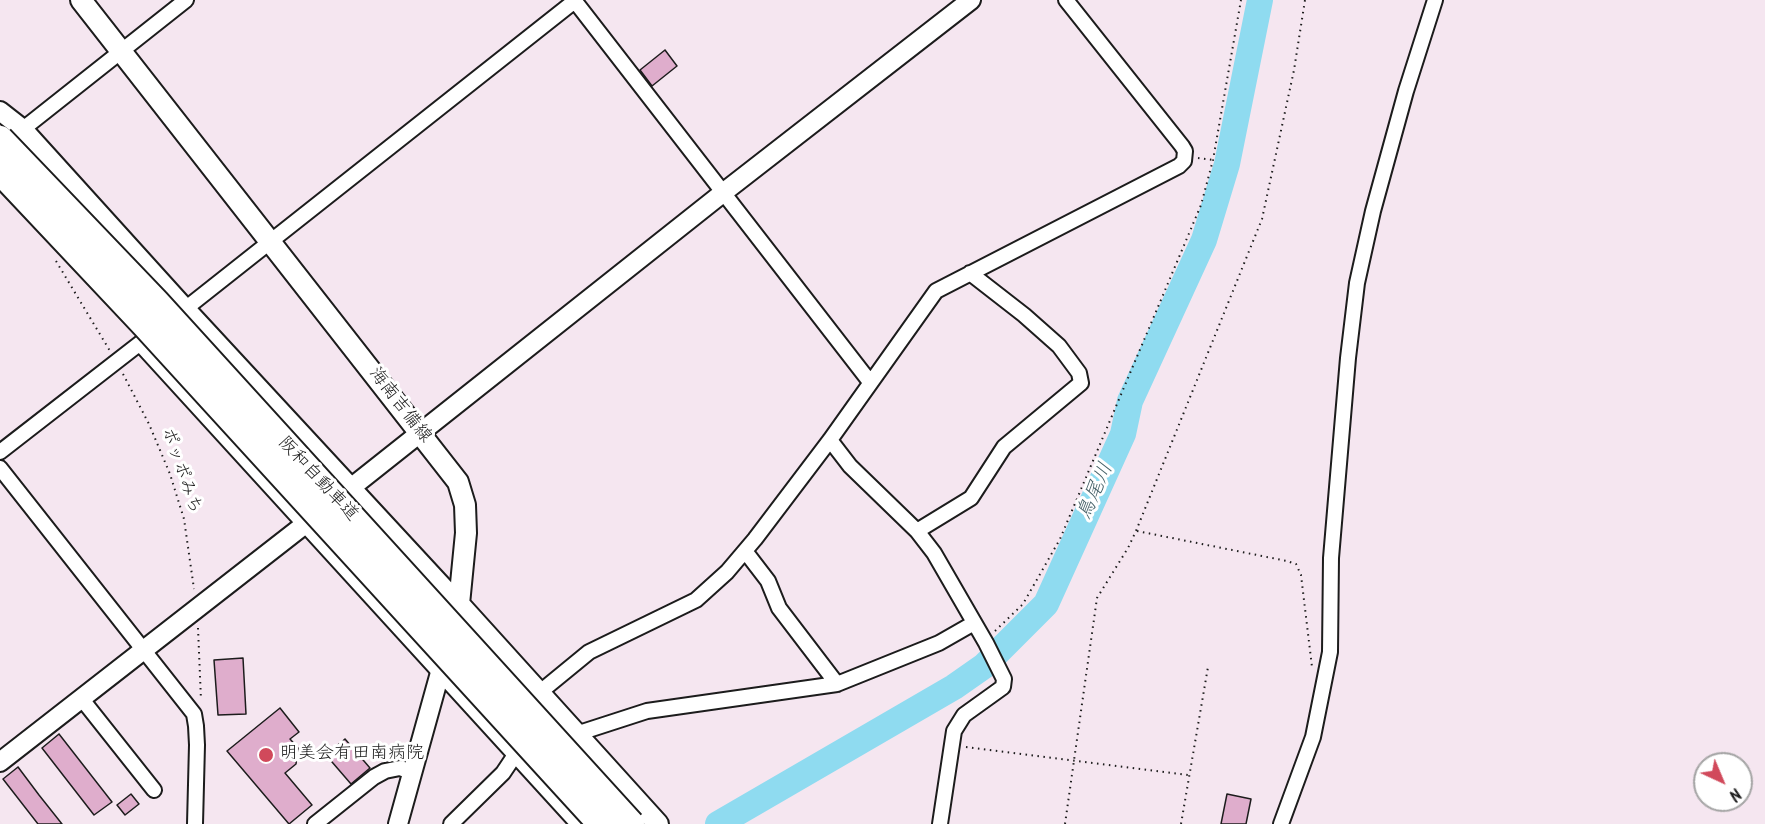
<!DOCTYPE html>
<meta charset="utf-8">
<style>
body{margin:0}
#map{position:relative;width:1765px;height:824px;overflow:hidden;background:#f5e6f0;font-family:Kalam,sans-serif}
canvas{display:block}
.north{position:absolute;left:1693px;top:752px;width:60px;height:60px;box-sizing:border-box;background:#fff;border:2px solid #a4a4a4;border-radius:50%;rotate:136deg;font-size:16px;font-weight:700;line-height:24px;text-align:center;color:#1c1c1c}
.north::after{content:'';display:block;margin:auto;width:21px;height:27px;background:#d1495b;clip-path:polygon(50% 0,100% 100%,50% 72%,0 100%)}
</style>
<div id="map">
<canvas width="1765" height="824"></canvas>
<div class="north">N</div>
</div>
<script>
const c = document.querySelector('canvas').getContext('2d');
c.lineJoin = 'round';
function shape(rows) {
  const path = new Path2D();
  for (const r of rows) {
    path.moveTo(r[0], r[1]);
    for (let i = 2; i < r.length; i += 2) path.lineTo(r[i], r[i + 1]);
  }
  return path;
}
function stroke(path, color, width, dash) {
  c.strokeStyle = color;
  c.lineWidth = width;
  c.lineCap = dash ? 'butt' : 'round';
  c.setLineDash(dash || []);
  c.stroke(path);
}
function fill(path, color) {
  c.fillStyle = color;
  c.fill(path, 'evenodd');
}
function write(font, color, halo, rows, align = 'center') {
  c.font = font + ' Kalam,"Klee One",sans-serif';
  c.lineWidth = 6;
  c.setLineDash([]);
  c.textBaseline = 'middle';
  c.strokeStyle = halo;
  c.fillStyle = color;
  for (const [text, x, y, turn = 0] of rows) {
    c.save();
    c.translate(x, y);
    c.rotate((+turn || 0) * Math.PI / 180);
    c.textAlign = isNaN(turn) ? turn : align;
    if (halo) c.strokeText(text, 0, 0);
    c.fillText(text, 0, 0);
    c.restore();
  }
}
stroke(shape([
 [718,824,954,687,984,666,1046,604,1123,434,1130,401,1204,240,1227,164,1260,0]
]), '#8fdbf0', 26);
const building = shape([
 [665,50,677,66,652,86,640,70,665,50],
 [243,658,246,714,218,715,214,660,243,658],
 [280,708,299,732,290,739,298,748,296,764,285,773,312,805,289,824,227,751,280,708],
 [59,734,112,802,94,815,42,748,59,734],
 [345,739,370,768,351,784,326,755,345,739],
 [18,767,39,795,62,824,38,824,3,779,18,767],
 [131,794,139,804,125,815,117,805,131,794],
 [1227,794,1251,799,1246,824,1221,824,1227,794]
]);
fill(building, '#dfadcc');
stroke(building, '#1c1c1c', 1.5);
const minor = shape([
 [574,0,870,382],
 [23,129,186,0],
 [180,313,576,0],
 [140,344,578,824],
 [830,440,850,466,917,531,934,553,986,643,1004,679,1003,687,964,715,954,731,940,824],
 [0,452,157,330],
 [0,468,194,714,196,726,197,745,195,824],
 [917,531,971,498,1004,447,1081,383,1079,373,1059,346,1024,315,970,273],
 [745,551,768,581,779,608,837,684],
 [539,693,589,652,696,600,727,572,755,539,830,440,936,291,1179,166,1184,161,1185,151,1182,146,1066,0],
 [81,698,154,790],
 [576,734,647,711,837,684,939,643,974,623],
 [315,824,374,777,385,771,400,768,412,772],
 [451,824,503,773,515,755,517,747],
 [1281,824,1313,737,1330,652,1331,558,1348,358,1357,283,1373,211,1406,91,1435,0]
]);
const tertiary = shape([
 [0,111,23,129,185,308,459,604,456,614],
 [0,762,304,525,724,192,971,0],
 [398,824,448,644]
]);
const secondary = shape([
 [81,0,458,482,465,505,466,533,459,604,658,824]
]);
stroke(minor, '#1c1c1c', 18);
stroke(tertiary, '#1c1c1c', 22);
stroke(secondary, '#1c1c1c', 24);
stroke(shape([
 [1198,158,1213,160],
 [56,261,110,351],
 [123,374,149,424,170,474,184,519,194,589],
 [1137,531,1287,561,1296,564,1301,575,1312,667],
 [198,628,201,700],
 [995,631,1023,604,1060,539,1201,205,1213,160,1241,0],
 [966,747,1188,775],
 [1065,824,1097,598,1128,548,1136,531,1262,219,1294,70,1305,0],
 [1181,824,1208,667]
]), '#1c1c1c', 2, [1.5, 4.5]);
stroke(minor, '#fff', 14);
stroke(tertiary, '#fff', 18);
stroke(secondary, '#fff', 20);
const motorwayBridge = shape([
 [0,139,156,302,631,824],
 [0,171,145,325,601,824]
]);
stroke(motorwayBridge, '#1c1c1c', 30, []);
stroke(motorwayBridge, '#fff', 26);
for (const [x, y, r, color] of [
 [266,755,8,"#d1495b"]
]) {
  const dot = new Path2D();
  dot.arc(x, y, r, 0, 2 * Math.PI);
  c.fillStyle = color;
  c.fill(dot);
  stroke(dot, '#fff', 2);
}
write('18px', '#1c1c1c', '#fff', [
 ["海南吉備線",399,406,52],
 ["ポッポみち",180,471,71],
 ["阪和自動車道",317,480,47]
]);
write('18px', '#1c1c1c', '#fff', [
 ["明美会有田南病院",280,755]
], 'left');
write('italic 20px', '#445f66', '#fff', [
 ["鳥尾川",1097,492,-66]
]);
</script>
